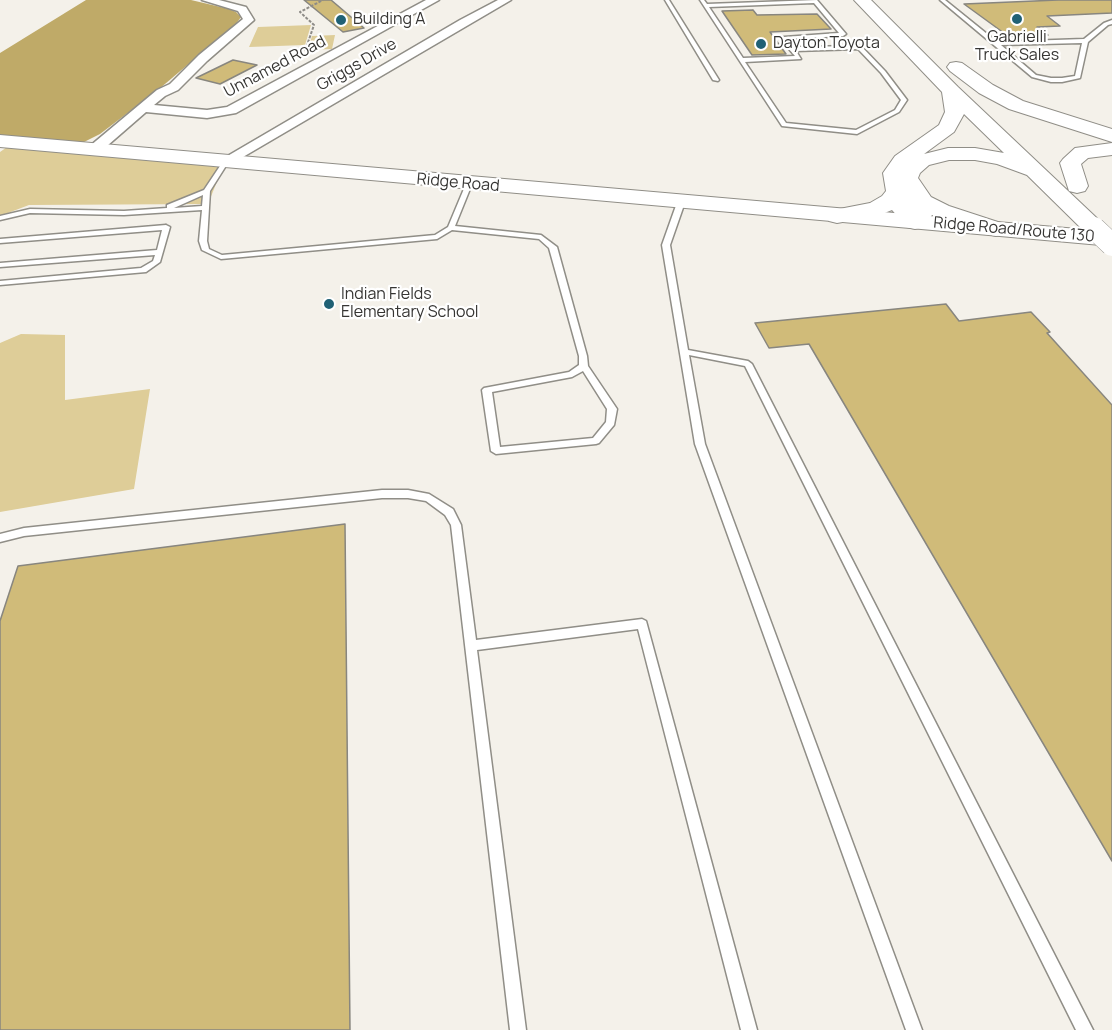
<!DOCTYPE html>
<style>
body{margin:0}
canvas{display:block;background:#f4f1ea}
</style>
<canvas width="1112" height="1030"></canvas>
<script>
const c = document.querySelector('canvas').getContext('2d');
c.lineJoin = 'round';
function fill(path, color) {
  c.fillStyle = color;
  c.fill(path, 'evenodd');
}
function shape(rows) {
  const path = new Path2D();
  for (const r of rows) {
    path.moveTo(r[0], r[1]);
    for (let i = 2; i < r.length; i += 2) path.lineTo(r[i], r[i + 1]);
  }
  return path;
}
function stroke(path, color, width, dash) {
  c.strokeStyle = color;
  c.lineWidth = width;
  c.lineCap = dash ? 'butt' : 'round';
  c.setLineDash(dash || []);
  c.stroke(path);
}
function write(font, color, halo, rows, align = 'center') {
  c.font = font + ' Manrope,sans-serif';
  c.lineWidth = 4.5;
  c.setLineDash([]);
  c.textBaseline = 'middle';
  c.strokeStyle = halo;
  c.fillStyle = color;
  for (const [text, x, y, turn = 0] of rows) {
    c.save();
    c.translate(x, y);
    c.rotate((+turn || 0) * Math.PI / 180);
    c.textAlign = isNaN(turn) ? turn : align;
    if (halo) c.strokeText(text, 0, 0);
    c.fillText(text, 0, 0);
    c.restore();
  }
}
fill(shape([
 [311,25,305,45,249,47,258,27],
 [335,35,332,49,308,50,312,36],
 [10,145,224,164,208,204,29,205,0,216,0,152],
 [21,334,65,335,65,400,150,389,134,489,0,512,0,343]
]), '#decd98');
fill(shape([
 [86,0,191,0,229,9,236,12,241,17,236,24,159,89,100,134,82,143,0,136,0,53]
]), '#bfaa68');
const building = shape([
 [304,0,331,0,364,28,343,32,304,0],
 [1058,0,1112,0,1112,13,1047,16,1060,26,1037,27,1048,35,1008,36,964,4,1058,0],
 [753,10,757,15,817,14,831,29,770,32,786,54,752,55,722,11,753,10],
 [233,60,257,65,220,84,196,78,233,60],
 [946,304,959,321,1031,312,1050,332,1047,333,1112,405,1112,861,809,344,769,348,755,323,946,304],
 [345,524,350,1030,0,1030,0,621,18,566,345,524]
]);
fill(building, '#d0bb79');
stroke(building, '#88867f', 1.5);
const lane = shape([
 [665,0,669,0,719,80,718,81,713,80,665,0],
 [700,0,704,0,707,4,817,0,846,34,843,36,788,39,793,47,861,46,885,71,907,100,899,112,857,134,782,126,700,0],
 [814,3,839,33,784,37,782,41,795,56,743,58,709,7,814,3],
 [858,49,881,73,901,100,895,110,856,130,786,123,745,62,801,59,796,51,858,49],
 [940,0,945,0,997,42,1084,39,1104,23,1112,20,1112,24,1108,25,1088,42,1080,78,1062,82,1051,82,1032,77,940,0],
 [1082,43,1075,76,1062,78,1051,78,1036,75,1001,45,1082,43],
 [224,160,229,161,210,191,207,241,209,249,222,255,435,235,448,227,466,184,471,183,472,184,455,226,541,235,557,247,587,356,588,366,617,409,614,425,599,443,596,444,496,454,491,451,482,390,484,388,569,372,579,365,579,356,549,248,539,239,452,230,437,239,221,259,202,250,199,241,202,210,124,215,30,213,0,220,0,216,30,209,124,211,167,208,167,205,204,190,224,160],
 [203,195,202,206,174,208,203,195],
 [583,371,607,409,606,422,593,438,500,447,492,392,572,377,583,371],
 [678,200,685,202,670,245,688,350,748,361,752,364,1093,1030,1076,1030,745,366,689,355,705,444,922,1030,906,1030,695,444,662,245,678,200],
 [166,225,170,227,160,262,146,272,0,285,0,281,141,268,153,261,155,255,0,267,0,263,157,250,162,230,0,243,0,239,166,225],
 [382,490,408,490,429,494,453,509,461,525,476,640,642,619,646,621,757,1030,741,1030,638,629,477,650,526,1030,510,1030,451,525,445,515,426,501,408,498,382,498,24,536,0,542,0,534,24,528,382,490]
]);
const street = shape([
 [202,0,219,0,246,7,254,20,207,61,178,90,165,96,154,105,207,110,227,107,426,0,439,0,236,113,207,118,146,112,100,152,90,152,88,149,90,146,157,90,170,84,199,55,243,19,238,11,202,0],
 [498,0,511,0,231,164,221,164,219,161,460,20,498,0]
]);
const secondary = shape([
 [0,135,1112,232,1112,246,0,147,0,135]
]);
const highway = shape([
 [854,0,871,0,958,87,1102,223,1106,228,1102,233,1094,235,1086,233,1027,175,997,164,975,160,949,160,929,165,920,173,918,178,931,197,949,206,1004,224,1008,229,1004,234,996,236,988,234,932,215,923,227,915,229,907,227,892,210,877,216,837,223,829,221,826,216,829,211,870,203,882,196,886,191,883,173,895,156,939,125,945,112,942,92,854,0],
 [964,114,1004,153,975,148,948,148,924,154,954,132,964,114],
 [956,62,962,63,993,85,1023,101,1112,129,1112,142,1009,109,979,93,950,71,947,67,950,63,956,62],
 [1112,143,1112,155,1088,158,1081,164,1088,186,1085,191,1077,193,1069,191,1060,163,1063,159,1075,148,1112,143]
]);
stroke(lane, '#908e87', 3);
stroke(street, '#908e87', 3);
stroke(secondary, '#908e87', 2);
stroke(highway, '#908e87', 2);
stroke(shape([
 [305,51,314,25,300,12,323,0]
]), '#8e8c88', 2, [3, 1.5]);
fill(lane, '#fff');
fill(street, '#fff');
fill(secondary, '#fff');
fill(highway, '#fff');
const highwayBridge = shape([
 [1094,228,1112,245]
]);
stroke(highwayBridge, '#908e87', 23, []);
stroke(highwayBridge, '#fff', 22);
for (const [x, y, r, color] of [
 [1017,19,6,"#206175"],
 [341,20,6,"#206175"],
 [761,44,6,"#206175"],
 [329,304,6,"#206175"]
]) {
  const dot = new Path2D();
  dot.arc(x, y, r, 0, 2 * Math.PI);
  c.fillStyle = color;
  c.fill(dot);
  stroke(dot, '#fff', 2);
}
write('16px', '#363533', '#fff', [
 ["Building A",353,20],
 ["Gabrielli",1017,38,"center"],
 ["Truck Sales",1017,56,"center"],
 ["Dayton Toyota",773,44],
 ["Indian Fields",341,295],
 ["Elementary School",341,313]
], 'left');
write('16px', '#363533', '#fff', [
 ["Griggs Drive",357,65,-30],
 ["Unnamed Road",275,67,-28],
 ["Ridge Road",458,183,5],
 ["Ridge Road/Route 130",1014,230,5]
]);
</script>
